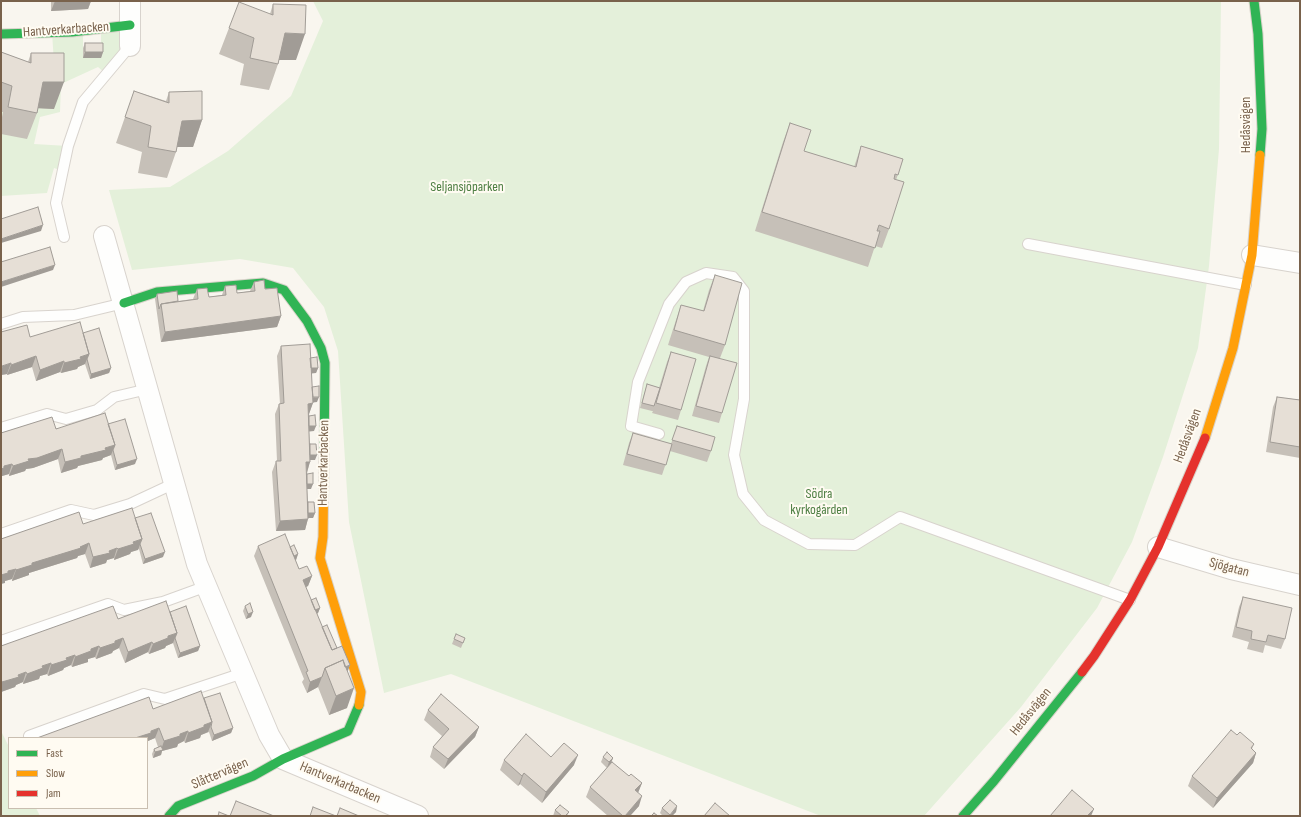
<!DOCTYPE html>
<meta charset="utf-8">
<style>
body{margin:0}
#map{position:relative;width:1301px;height:817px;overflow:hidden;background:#f9f6ef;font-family:"Sofia Sans Condensed",sans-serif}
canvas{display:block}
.frame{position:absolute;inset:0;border:2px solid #79624c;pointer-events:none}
.legend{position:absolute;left:8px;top:737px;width:140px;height:72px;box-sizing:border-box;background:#fffbf2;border:1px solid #c9beb0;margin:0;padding:5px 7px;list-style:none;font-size:12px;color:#79624c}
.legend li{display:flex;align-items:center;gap:8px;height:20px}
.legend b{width:20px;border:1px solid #c9beb0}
</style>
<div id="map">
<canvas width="1301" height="817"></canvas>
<div class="frame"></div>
<ul class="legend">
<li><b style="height:5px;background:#30b455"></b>Fast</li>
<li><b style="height:5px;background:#ff9f0a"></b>Slow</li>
<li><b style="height:5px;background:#e5322d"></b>Jam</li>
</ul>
</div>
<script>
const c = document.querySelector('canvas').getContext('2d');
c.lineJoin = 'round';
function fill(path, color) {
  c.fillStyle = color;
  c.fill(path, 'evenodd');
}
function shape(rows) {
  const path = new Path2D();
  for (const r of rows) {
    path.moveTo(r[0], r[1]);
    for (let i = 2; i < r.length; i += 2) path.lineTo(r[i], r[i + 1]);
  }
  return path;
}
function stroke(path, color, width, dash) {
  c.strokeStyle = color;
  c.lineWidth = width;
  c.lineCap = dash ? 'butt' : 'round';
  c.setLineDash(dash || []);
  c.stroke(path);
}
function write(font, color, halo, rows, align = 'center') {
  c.font = font + ' "Sofia Sans Condensed",sans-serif';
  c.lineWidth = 4;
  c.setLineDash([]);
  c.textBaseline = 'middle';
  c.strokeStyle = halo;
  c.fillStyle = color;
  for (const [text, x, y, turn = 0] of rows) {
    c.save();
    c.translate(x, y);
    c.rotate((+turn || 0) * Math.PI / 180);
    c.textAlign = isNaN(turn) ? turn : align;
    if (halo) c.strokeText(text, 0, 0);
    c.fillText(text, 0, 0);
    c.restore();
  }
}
fill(shape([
 [313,1,1221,1,1219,149,1209,266,1198,348,1163,457,1132,542,1097,608,1021,707,924,816,821,816,451,674,384,693,349,522,338,351,324,307,293,268,240,259,132,270,109,190,170,187,228,151,291,96,323,21],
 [124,26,130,46,106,74,98,67,61,84,60,112,40,117,34,144,68,146,63,171,54,168,47,193,1,196,1,83,55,79,52,32,83,31,83,57,101,57,101,29],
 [1,731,9,747,9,808,36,808,40,816,1,816]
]), '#e4f0da');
const lane = shape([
 [64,237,56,203,68,146,83,102,130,46],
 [1028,244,1246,285],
 [1,324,23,317,74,315,124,303],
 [1,428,47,414,66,419,97,410,114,397,148,389],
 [659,434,631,426,638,382,669,304,686,282,706,273,733,277,744,291,744,399,734,455,743,494,764,520,809,544,855,545,900,517,1130,600],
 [1,534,71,510,94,515,130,504,175,483],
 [1,641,108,604,124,610,163,602,207,586],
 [29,736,144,694,165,699,243,673]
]);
const street = shape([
 [130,46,130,1],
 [104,236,197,564,269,735,283,759,418,816],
 [1252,255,1300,263],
 [1158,547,1231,569,1300,585]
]);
const fast = shape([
 [1254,1,1258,34,1262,129,1260,155],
 [1,34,72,32,130,25],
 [124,303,157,292,263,283,284,290,307,321,321,348,325,363,324,461],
 [169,816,178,806,253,776,283,759,348,731,359,705],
 [963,816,994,781,1082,672]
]);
const slow = shape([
 [1205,438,1233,348,1252,255,1260,155],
 [324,461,323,537,320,558,361,692,359,705]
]);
const jam = shape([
 [1082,672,1094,656,1130,600,1158,547,1205,438]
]);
stroke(lane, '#d8d3cd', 12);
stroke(street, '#d8d3cd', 22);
stroke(fast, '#d8d2c9', 11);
stroke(slow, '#d8d2c9', 11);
stroke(jam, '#d8d2c9', 11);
stroke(lane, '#fefefd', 10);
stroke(street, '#fefefd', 20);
stroke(fast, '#30b455', 9);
stroke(slow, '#ff9f0a', 9);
stroke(jam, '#e5322d', 9);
fill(shape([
 [51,1,91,1,88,9,51,11],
 [273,4,296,60,279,60,278,64,269,90,240,85,244,64,219,54,229,28,270,14],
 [85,43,103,52,101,58,83,58,83,48],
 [1,52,28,62,31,53,54,109,38,108,37,113,27,139,1,134,1,122,3,112,1,112],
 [134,91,166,101,169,92,202,120,193,147,177,147,176,152,167,178,138,173,142,152,116,143],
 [790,123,804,151,854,167,861,146,903,159,896,180,889,229,882,248,875,246,868,267,755,231,783,142],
 [715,275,725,345,720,358,722,413,719,423,692,416,706,366,709,357,668,345,676,320,681,305,703,311,709,290],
 [254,282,265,289,281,316,277,327,161,342,155,299,157,294,178,301,193,299,197,289,209,297,222,295,225,286,237,293,250,291],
 [83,333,111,368,109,373,90,379,85,364,78,367,77,369,61,373,60,372,36,381,32,367,7,375,7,374,1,375,30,337],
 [281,346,310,358,318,368,316,373,311,373,312,387,317,402,313,402,309,414,314,431,309,431,310,444,315,460,310,460,307,474,311,489,307,489,308,502,315,513,313,518,308,518,305,530,276,531,272,472,276,461,277,461,275,414,279,404,280,404,277,356],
 [671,352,681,410,678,420,652,413,653,411,652,411,640,408,647,384,659,388,667,362],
 [1277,397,1300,400,1300,458,1266,452,1273,407],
 [108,424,135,464,115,470,111,455,103,458,102,460,78,466,77,468,61,473,58,459,33,468,26,469,25,471,9,476,9,474,2,476,1,433],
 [677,426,711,451,707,462,670,451,662,475,623,465,629,443,633,433,671,444],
 [135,518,163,557,143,564,139,549,131,552,130,554,114,560,114,558,107,560,106,563,90,568,85,554,78,556,77,558,29,573,29,575,12,581,12,579,5,581,5,583,1,539,83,524],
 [258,546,290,547,298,554,296,560,295,560,299,569,312,576,308,586,306,587,311,600,320,608,318,613,317,614,322,627,350,665,347,672,347,708,329,715,318,687,307,693,302,682,304,679,254,556],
 [1243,597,1285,639,1281,649,1265,645,1263,653,1247,649,1249,642,1232,637,1239,607],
 [245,606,251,617,246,619,243,611],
 [170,612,200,646,198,651,178,658,173,643,166,646,165,648,149,654,148,652,125,663,119,648,113,651,112,653,96,659,95,657,88,659,88,662,72,667,71,665,64,668,63,670,48,676,47,674,40,676,39,679,23,684,23,682,16,685,15,687,1,692,1,646,118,619],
 [465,638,461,648,452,644,454,639],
 [204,698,233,728,231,733,212,741,209,732,201,735,200,738,185,743,184,741,178,744,177,747,162,751,161,755,153,758,152,754,154,749,158,747,155,738,148,741,147,743,147,738,153,709],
 [428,710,479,727,475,737,444,769,430,757,433,747,442,736,424,720],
 [1237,735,1254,744,1252,749,1256,753,1253,763,1213,808,1188,786,1192,776],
 [551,757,574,765,542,803,520,784,518,786,500,770,504,760],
 [603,757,613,758,611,763,629,776,642,783,638,792,639,806,630,816,608,816,586,797,590,787,607,768,601,762],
 [677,806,676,812,672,816,663,816,660,813,662,808],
 [555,810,569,812,567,816,553,816]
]), '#c6c0b8');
fill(shape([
 [55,1,91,1,88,9,51,11],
 [285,33,305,34,296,60,275,60],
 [85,52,103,52,101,58,83,58],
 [43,82,64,82,54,109,34,108],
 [202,120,193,147,172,147,182,121],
 [43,225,41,231,1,243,1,239],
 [55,265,53,270,1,287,1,282],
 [281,316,277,327,161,342,165,332],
 [89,354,85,364,78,367,77,369,61,373,64,363,80,357],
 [36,356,32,367,7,375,11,365],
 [64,361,60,372,36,381,40,370],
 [11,363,7,374,1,375,1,368,2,366],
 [111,368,109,373,90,379,91,374],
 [309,368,318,368,316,373,307,374],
 [319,397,317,402,309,403,310,398],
 [313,403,309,414,305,414,308,404],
 [307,426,316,426,314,431,305,432],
 [115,445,111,455,103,458,102,460,78,466,77,468,61,473,65,462,81,456],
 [62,449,58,459,33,468,26,469,25,471,9,476,13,466,28,459],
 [308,455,317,455,315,460,306,460],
 [137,459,135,464,115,470,117,465],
 [306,462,310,462,307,472],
 [12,464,9,474,2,476,1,478,1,469,4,466],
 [305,484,313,484,311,489,303,489],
 [306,513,315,513,313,518,304,518],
 [308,519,305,530,276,531,280,521],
 [142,539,138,550,131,552,130,554,114,560,118,549,133,542],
 [89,543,85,554,78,556,77,558,29,573,29,575,12,581,16,570,32,563],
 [117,548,114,558,107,560,106,563,90,568,93,557],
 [165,552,163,557,143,564,145,559],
 [298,554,296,560,288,562,290,557],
 [16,569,12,579,5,581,5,583,1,584,1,575,8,571],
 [312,576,308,586,299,590,303,580],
 [320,608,318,613,310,616,312,611],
 [253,612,251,617,246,619,248,614],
 [177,633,173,643,166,646,165,648,149,654,153,644,168,636],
 [123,638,119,648,113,651,112,653,96,659,100,648,115,641],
 [152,642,148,652,125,663,128,652],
 [99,646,95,657,88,659,88,662,72,667,75,657,91,649],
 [200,646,198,651,178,658,180,653],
 [75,655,71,665,64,668,63,670,48,676,51,665,66,658],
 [51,663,47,674,40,676,39,679,23,684,27,674,42,666],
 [350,665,346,675,328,675],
 [26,672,23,682,16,685,15,687,1,692,1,686,2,682],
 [322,677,318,687,307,693,310,682],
 [354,688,347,708,329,715,336,696],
 [212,722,208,732,201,735,200,738,185,743,188,733,204,725],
 [479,727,475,737,444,769,448,759],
 [159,728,155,738,148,741,148,743,147,743,147,738,135,738],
 [233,728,231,733,212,741,214,735],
 [188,731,184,741,178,744,177,747,162,751,161,755,153,758,155,752,161,750,164,741,180,734],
 [1256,753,1253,763,1213,808,1217,798],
 [578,755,574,765,542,803,546,792],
 [613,758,611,763,607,768,609,762],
 [524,773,520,784,518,786,522,776],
 [642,783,638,793,635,790],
 [642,796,639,806,630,816,625,816],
 [677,806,676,812,672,816,670,816],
 [1094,809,1091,816,1087,816]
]), '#a19c96');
const building = shape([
 [239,2,273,15,273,4,306,5,305,34,285,33,278,64,250,58,254,38,229,28,239,2],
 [85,43,103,43,103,52,85,52,85,43],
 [1,52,31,63,31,53,64,53,64,82,43,82,37,113,8,107,12,86,1,82,1,52],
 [134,91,169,103,169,92,202,91,202,120,182,121,176,152,148,147,151,126,125,117,134,91],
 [790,123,811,130,804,151,856,167,861,146,903,159,898,175,895,174,894,179,904,182,889,229,879,225,877,231,880,231,875,248,762,212,790,123],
 [38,207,43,225,1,239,1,219,38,207],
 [50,247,55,265,1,282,1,262,50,247],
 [715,275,742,283,725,345,674,330,681,305,704,311,715,275],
 [264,280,265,289,277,288,281,316,165,332,161,304,198,299,197,289,207,288,209,297,226,295,225,286,236,285,237,293,255,291,254,282,264,280],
 [177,291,178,301,161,304,159,309,157,294,177,291],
 [80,322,89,354,80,357,81,359,64,363,64,361,40,370,36,356,11,365,11,363,2,366,3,368,1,368,1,332,27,325,30,337,80,322],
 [99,328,111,368,91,374,87,359,89,354,83,333,99,328],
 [310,344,313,403,308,404,310,462,306,462,308,519,280,521,276,461,281,461,279,404,284,403,281,346,310,344],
 [671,352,696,359,681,410,656,403,671,352],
 [710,356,737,363,722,413,696,406,710,356],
 [317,357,318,368,311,368,310,358,317,357],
 [647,384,660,388,654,406,642,403,647,384],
 [319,386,319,397,313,397,312,387,319,386],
 [1277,397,1300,400,1300,447,1270,442,1277,397],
 [105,413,115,445,105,448,106,450,81,456,81,458,65,462,62,449,37,458,28,459,29,461,13,466,12,464,4,466,4,468,1,469,1,433,52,417,56,429,105,413],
 [315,415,316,426,309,426,309,416,315,415],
 [125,419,137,459,117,465,113,450,115,445,108,424,125,419],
 [677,426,715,437,711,451,672,440,677,426],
 [633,433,672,444,666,465,627,454,633,433],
 [310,444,316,444,317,455,310,455,310,444],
 [313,473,313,484,307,484,307,474,313,473],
 [308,502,314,502,315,513,308,513,308,502],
 [132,508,142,539,133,542,134,544,118,549,117,548,109,551,110,553,93,557,89,543,80,547,81,548,32,563,32,565,16,570,16,569,8,571,8,573,1,575,1,539,79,512,83,524,132,508],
 [151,513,165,552,145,559,140,544,142,539,135,518,151,513],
 [285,534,299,569,307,566,312,576,303,580,332,650,342,646,350,665,345,667,343,660,325,668,322,677,310,682,306,672,308,671,258,546,285,534],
 [294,545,298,554,294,556,290,547,294,545],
 [1243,597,1292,608,1285,639,1268,635,1266,642,1251,639,1252,631,1236,627,1243,597],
 [316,598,320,608,315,610,311,600,316,598],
 [166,601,177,633,168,636,168,638,153,644,152,642,128,652,123,638,115,641,115,643,100,648,99,646,91,649,91,651,75,657,75,655,66,658,67,660,51,665,51,663,42,666,43,668,27,674,26,672,18,675,19,677,2,682,1,679,1,646,113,606,118,619,166,601],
 [250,603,253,612,248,614,245,606,250,603],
 [186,606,200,646,180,653,175,638,177,633,170,612,186,606],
 [327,625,337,648,332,650,322,627,327,625],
 [456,634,465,638,463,643,454,639,456,634],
 [343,660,354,688,336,696,325,668,343,660],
 [201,691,212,722,204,725,204,727,188,733,188,731,180,734,180,736,164,741,159,728,151,731,151,733,135,738,37,738,149,697,153,709,201,691],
 [220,693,233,728,214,735,211,727,212,722,204,698,220,693],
 [441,694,479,727,448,759,433,747,449,729,428,710,441,694],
 [1231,730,1237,735,1240,732,1254,744,1251,748,1256,753,1217,798,1192,776,1231,730],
 [526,734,551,757,564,743,578,755,546,792,524,773,522,776,504,760,526,734],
 [161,746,163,750,155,752,154,749,161,746],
 [607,752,613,758,609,762,603,757,607,752],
 [612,762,629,776,631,774,642,783,635,790,642,796,625,816,623,816,590,787,612,762],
 [1072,790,1094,809,1087,816,1050,816,1072,790],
 [670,800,677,806,670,815,662,808,670,800],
 [236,801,274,816,230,816,236,801],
 [715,803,730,816,704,816,715,803],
 [560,805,569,812,565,816,562,816,555,810,560,805],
 [313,807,336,816,310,816,313,807],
 [340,808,359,816,337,816,340,808],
 [219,812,229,816,218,816,219,812],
 [654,813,658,816,651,816,654,813]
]);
fill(building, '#e6dfd6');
stroke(building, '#a19c96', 1);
write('14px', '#79624c', '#fffbf2', [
 ["Hantverkarbacken",66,30,-4],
 ["Hedåsvägen",1246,125,-90],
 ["Hedåsvägen",1188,436,-70],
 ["Hantverkarbacken",324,463,-89],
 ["Sjögatan",1229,568,15],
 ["Hedåsvägen",1031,712,-51],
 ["Slåttervägen",220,774,-23],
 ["Hantverkarbacken",340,783,23]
]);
write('14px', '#4e7f43', '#fffbf2', [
 ["Seljansjöparken",467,187],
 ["Södra",819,494],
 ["kyrkogården",819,510]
]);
</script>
